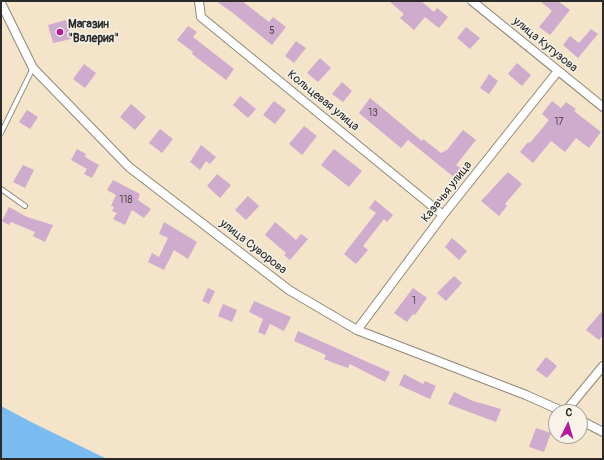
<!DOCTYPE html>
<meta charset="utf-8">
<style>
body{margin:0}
#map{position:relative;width:604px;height:460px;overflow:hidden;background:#f3e4ca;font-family:Pangolin,sans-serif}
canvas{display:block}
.frame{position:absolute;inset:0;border:2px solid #2b2b2b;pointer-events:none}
.north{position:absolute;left:548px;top:404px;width:40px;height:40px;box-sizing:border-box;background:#f7f3e8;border:1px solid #a5a39c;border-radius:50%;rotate:5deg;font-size:11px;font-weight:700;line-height:16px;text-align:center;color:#2b2b2b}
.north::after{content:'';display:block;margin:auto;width:14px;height:18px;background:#b5179e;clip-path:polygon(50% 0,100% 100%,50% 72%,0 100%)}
</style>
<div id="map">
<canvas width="604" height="460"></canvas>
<div class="frame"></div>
<div class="north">С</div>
</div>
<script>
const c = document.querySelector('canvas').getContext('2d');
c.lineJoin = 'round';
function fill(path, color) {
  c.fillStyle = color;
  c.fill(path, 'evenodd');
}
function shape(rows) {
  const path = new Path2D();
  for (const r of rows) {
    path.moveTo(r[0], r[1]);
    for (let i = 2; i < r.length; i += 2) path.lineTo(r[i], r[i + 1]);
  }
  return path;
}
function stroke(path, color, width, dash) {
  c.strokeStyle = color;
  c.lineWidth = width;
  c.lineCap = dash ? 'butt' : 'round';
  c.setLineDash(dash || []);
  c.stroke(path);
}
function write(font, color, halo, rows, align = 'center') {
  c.font = font + ' Pangolin,sans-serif';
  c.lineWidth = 3;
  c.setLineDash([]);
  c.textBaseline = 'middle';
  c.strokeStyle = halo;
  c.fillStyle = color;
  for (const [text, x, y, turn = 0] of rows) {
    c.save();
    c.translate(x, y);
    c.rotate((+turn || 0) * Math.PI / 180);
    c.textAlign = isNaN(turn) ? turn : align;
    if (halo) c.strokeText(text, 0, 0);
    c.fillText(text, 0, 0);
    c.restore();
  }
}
fill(shape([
 [1,406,31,422,107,459,1,459]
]), '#7bbcf0');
fill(shape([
 [216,1,242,1,269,22,273,17,286,27,272,45,233,13],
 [389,1,421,1,434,12,437,8,448,17,439,28,425,17,414,30,400,18,404,14],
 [540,1,558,1,570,10,550,35,539,27,552,11],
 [66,20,71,39,53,43,48,25],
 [188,26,197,32,193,37,234,69,226,80,192,54,193,52,177,40],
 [466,27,480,38,470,49,457,38],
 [591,29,598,34,578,58,563,45,570,36,579,43],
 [296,41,306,48,294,63,285,56],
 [320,58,331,68,318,82,307,73],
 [517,63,531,75,522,86,508,74],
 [84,64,96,73,85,88,73,79],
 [489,74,498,81,489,94,480,88],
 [342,82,352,91,343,102,332,94],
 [240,96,256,109,248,118,233,105],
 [370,98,422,141,423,139,441,153,447,150,463,130,476,140,456,165,462,169,455,178,408,140,401,148,359,113],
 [274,101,286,110,275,124,263,115],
 [552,101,561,108,566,102,576,109,574,111,601,132,589,148,576,138,565,152,551,141,533,163,520,152,528,142,530,143,549,120,542,114],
 [131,104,146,117,135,130,120,117],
 [27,110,38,117,30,129,19,122],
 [304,126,317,136,302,155,289,144],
 [160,129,173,139,162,153,149,143],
 [201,145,216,157,210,164,206,161,200,170,190,162],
 [77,149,86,154,85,157,99,165,92,178,84,174,87,169,71,160],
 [334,149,362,171,349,187,321,165],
 [23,165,34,170,25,188,13,182],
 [508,172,522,184,505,204,507,206,499,216,481,201],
 [217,174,231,185,220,198,207,186],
 [113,180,140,194,138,200,151,209,144,218,132,210,125,225,113,219,117,213,112,211,114,207,111,206,116,195,107,190],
 [248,196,259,206,246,220,235,210],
 [375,200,393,215,387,222,384,219,363,246,368,250,356,264,344,254,376,213,369,208],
 [9,207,27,217,53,225,45,242,33,236,35,232,11,222,9,225,2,221],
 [164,222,197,242,188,259,174,250,164,270,148,262,152,253,159,257,168,238,159,234],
 [275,222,296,240,301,234,308,239,290,260,284,255,286,253,265,235],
 [452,238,467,251,459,260,445,247],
 [454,276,462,283,446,301,437,293],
 [208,288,215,291,209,304,202,301],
 [413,288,427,298,415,315,413,314,407,322,394,313],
 [254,301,291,317,284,331,270,324,265,335,258,332,263,319,249,312],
 [223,304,237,310,232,322,218,316],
 [603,310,603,335,599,340,586,330],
 [298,331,390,372,385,382,350,364,348,368,334,363,324,359,326,355,294,341],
 [546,357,557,366,547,378,536,370],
 [404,374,423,384,425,381,436,386,430,399,399,385],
 [454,392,473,401,501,409,496,422,448,404],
 [536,428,551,433,544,452,529,447]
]), '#cfabcd');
const service = shape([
 [1,133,33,68],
 [1,189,25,206]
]);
const minor = shape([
 [199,1,201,17,443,215],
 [472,1,603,107],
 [1,3,33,68,129,167,289,290,357,330,526,395,564,412],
 [357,330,443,215,558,71],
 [565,412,603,366],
 [580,420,603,432]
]);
stroke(service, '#8f887a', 6);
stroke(minor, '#8f887a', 10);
stroke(service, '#fff', 4);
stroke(minor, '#fff', 8);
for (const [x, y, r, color] of [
 [60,32,4,"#b5179e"]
]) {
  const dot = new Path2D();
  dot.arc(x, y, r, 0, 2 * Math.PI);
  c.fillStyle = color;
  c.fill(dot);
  stroke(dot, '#f7f3e8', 1.5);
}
write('10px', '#544b54', null, [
 ["5",272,31],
 ["13",373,113],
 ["17",559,122],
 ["118",126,200],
 ["1",414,301]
]);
write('bold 12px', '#2b2b2b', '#f7f3e8', [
 ["Магазин",68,25],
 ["\"Валерия\"",68,39]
], 'left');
write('12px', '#2b2b2b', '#f7f3e8', [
 ["улица Кутузова",545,45,39],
 ["Кольцевая улица",323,101,39],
 ["Казачья улица",447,192,-52],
 ["улица Суворова",253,247,38]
]);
</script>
